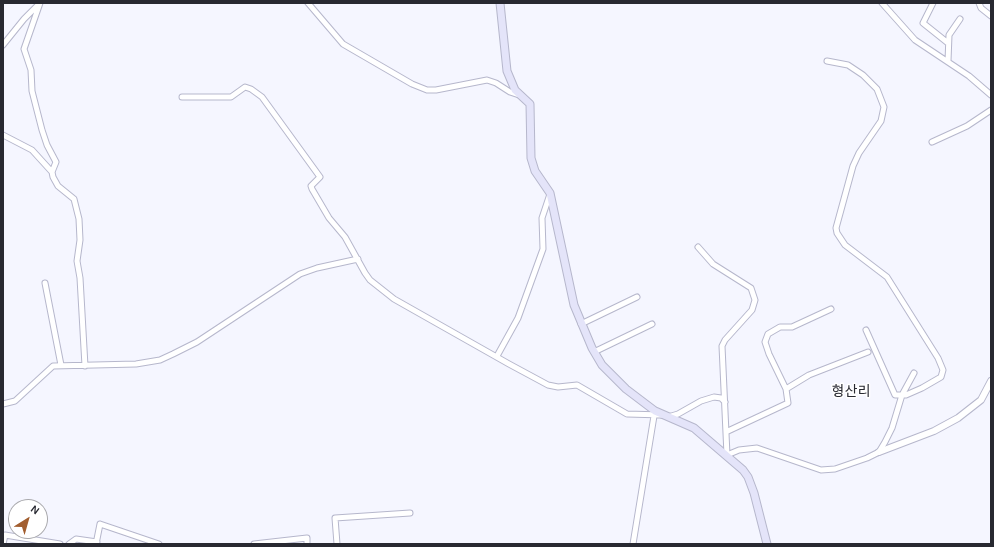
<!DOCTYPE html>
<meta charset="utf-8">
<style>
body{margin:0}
#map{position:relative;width:994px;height:547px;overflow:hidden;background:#f5f6ff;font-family:Karla,sans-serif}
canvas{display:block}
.frame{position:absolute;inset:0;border:4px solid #282931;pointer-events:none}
.north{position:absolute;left:8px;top:499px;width:40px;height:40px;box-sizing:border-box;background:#fff;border:1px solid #a9a9ad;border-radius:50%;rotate:37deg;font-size:11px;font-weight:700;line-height:16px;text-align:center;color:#282931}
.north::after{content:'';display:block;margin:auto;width:14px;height:18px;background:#a25e2f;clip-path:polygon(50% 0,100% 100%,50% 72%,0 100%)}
</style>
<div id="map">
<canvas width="994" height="547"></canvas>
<div class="frame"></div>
<div class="north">N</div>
</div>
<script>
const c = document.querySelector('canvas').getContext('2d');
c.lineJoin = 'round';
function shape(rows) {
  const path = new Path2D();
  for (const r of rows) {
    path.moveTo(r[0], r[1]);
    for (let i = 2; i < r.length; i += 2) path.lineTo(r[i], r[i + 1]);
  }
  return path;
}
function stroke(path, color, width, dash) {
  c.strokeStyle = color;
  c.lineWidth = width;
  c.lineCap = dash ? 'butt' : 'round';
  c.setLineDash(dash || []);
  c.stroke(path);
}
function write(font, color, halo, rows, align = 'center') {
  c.font = font + ' Karla,"Noto Sans KR",sans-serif';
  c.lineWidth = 3;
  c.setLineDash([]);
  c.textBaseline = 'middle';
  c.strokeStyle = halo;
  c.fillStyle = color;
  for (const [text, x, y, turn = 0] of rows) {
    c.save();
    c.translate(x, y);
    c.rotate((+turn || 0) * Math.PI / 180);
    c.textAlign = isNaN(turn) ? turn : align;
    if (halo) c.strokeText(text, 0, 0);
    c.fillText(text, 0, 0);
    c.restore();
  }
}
const minor = shape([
 [40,3,24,49,31,70,32,91,42,130,47,145,56,162,52,172,53,177,58,186,74,199,79,219,80,240,77,261,80,278,85,366],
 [308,3,343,44,412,84,427,90,436,90,487,80,496,83,510,92,519,95],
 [882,3,915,40,969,76,991,95],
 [933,3,923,23,948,43],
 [979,3,981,8,991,16],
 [3,45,24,19,39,4],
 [827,61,848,65,863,75,877,89,884,107,881,121,859,153,853,166,836,228,837,233,845,245,887,277,938,358,943,370,941,377,922,388,906,395,895,395,866,330],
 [948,61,949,35,960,19],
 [182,97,231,97,245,87,251,89,262,97,320,177,311,186,312,189,329,218,345,237,365,273,370,280,394,299,509,364,548,385,558,387,577,385,627,414,663,415],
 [3,135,32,150,52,172],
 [932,142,967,126,991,110],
 [698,247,713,264,751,288,755,300,752,310,725,340,722,346,727,455,739,450,757,448,821,470,835,469,867,458,879,452,885,442,892,428,902,395,914,373],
 [45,283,61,365],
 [581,324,637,297],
 [594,352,652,324],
 [497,356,518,318,543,249,542,218,550,194],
 [786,389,809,375,868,352],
 [3,404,15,401,53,366,136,364,160,360,173,354,197,342,300,274,317,268,358,259],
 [668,417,678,414,701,401,714,397,721,398,725,402],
 [728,431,788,403,786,389,769,354,765,342,768,334,780,327,792,327,831,309],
 [3,544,5,535,60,544],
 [69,544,76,539,97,542],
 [96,544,100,524,159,544],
 [254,544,307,538,307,544],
 [337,544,335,518,410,513],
 [633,544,654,416]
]);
const tertiary = shape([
 [879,452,934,431,958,418,981,400,991,381]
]);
const secondary = shape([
 [500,3,507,71,515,90,530,104,531,158,535,171,550,193,574,305,592,348,602,365,626,389,655,411,694,428,743,470,748,477,754,493,767,544]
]);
stroke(minor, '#b6b7cc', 7);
stroke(tertiary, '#b6b7cc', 8);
stroke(secondary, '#b6b7cc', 9);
stroke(minor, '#fff', 5);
stroke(tertiary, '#fff', 6);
stroke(secondary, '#e4e4f9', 7);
write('14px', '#282931', '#fff', [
 ["형산리",851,392]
]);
</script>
